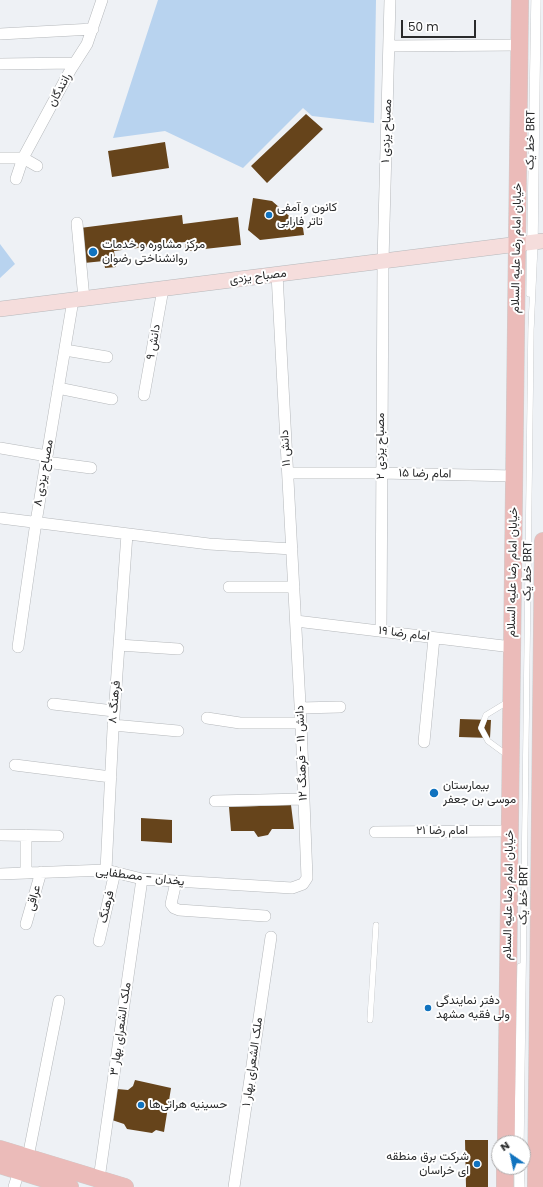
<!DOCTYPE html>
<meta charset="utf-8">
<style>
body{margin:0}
#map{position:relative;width:543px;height:1187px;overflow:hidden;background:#eef1f5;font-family:Poppins,sans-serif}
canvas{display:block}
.north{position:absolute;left:491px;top:1135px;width:40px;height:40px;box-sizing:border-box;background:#fff;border:1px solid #aaaaab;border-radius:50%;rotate:326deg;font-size:11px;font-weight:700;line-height:16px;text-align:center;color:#2a2b2c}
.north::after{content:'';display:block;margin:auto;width:14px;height:18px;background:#1173bf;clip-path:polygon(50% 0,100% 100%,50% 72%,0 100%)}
.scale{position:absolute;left:401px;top:20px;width:75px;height:18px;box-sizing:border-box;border:2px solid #2a2b2c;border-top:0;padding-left:5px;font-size:12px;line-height:14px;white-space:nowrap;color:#2a2b2c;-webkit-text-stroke:3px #fff;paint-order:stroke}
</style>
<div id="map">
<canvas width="543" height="1187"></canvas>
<div class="north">N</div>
<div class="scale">50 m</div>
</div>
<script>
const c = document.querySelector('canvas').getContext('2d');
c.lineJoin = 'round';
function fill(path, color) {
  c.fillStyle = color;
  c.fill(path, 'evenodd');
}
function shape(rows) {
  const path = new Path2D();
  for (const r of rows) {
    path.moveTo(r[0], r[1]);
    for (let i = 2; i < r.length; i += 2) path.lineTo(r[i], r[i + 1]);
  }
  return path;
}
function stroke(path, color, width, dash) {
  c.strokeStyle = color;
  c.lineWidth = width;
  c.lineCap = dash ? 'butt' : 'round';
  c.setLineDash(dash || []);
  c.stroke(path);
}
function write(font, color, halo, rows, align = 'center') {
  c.font = font + ' Poppins,Vazirmatn,sans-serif';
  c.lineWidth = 4;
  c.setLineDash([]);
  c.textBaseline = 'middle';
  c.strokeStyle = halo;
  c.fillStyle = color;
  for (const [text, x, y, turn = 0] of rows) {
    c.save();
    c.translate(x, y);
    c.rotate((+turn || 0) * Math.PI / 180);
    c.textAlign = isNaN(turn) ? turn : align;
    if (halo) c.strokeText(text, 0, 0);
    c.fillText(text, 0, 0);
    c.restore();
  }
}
fill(shape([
 [158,0,376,0,374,123,312,116,303,108,243,168,165,131,113,138],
 [0,244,15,264,0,278]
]), '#b8d3ef');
fill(shape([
 [306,114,323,129,267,183,251,166],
 [165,142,169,168,112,177,108,151],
 [253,198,272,201,303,228,304,235,260,240,248,230],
 [182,215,183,224,238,217,241,245,186,251,185,242,114,251,116,267,105,268,104,261,84,263,80,228],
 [460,719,491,720,490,738,459,737],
 [291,805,294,829,272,829,268,835,258,837,254,831,231,831,229,807],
 [141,818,172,820,172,843,141,841],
 [135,1080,171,1088,164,1132,156,1130,152,1133,127,1129,124,1124,112,1120,117,1089,128,1090,133,1086],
 [465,1140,488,1140,488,1187,466,1187]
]), '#66441b');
const lane = shape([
 [529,294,534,0],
 [507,755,488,741,481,728,486,715,509,701],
 [370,1020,376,925],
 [517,1143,520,966],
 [521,1143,531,329,535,242,538,0],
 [517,1167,517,1187],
 [521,1167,522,1187]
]);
const street = shape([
 [0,34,93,29],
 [390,46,519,45],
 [1,64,75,63],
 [0,158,23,158,37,166],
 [16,179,23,158,71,69,87,44,102,0],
 [77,223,84,299],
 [65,350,107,357],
 [58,388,112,399],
 [144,395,163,289],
 [0,448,47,456],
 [46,462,91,468],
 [288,473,381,473,514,476],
 [0,518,209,544,292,549],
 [229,587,294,587],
 [296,621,512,647],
 [381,631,383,261,390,0],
 [119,645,178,649],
 [18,647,36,522,73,300],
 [53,704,114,711],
 [300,708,340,707],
 [207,718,240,723,301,723],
 [113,725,178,731],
 [424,742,434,638],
 [15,765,111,777],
 [215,801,304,799],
 [375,832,510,831],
 [0,835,58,836],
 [106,870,113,729,127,534],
 [26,872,26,835],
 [0,874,106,870,142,879,292,888,303,884,307,878,301,723,277,274],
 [176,882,171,904,174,908,179,910,265,916],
 [26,924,41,872],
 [99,941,115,872],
 [28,1157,59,1001],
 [99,1179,142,879],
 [14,1187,19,1171],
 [234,1187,271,937]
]);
const secondary = shape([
 [0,309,543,241]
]);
const primary = shape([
 [506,1143,520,0],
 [0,1149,125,1187],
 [0,1165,70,1187],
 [505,1187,505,1167],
 [536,1187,543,541]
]);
stroke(lane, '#b5b8bb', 6);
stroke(street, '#b5b8bb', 12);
stroke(secondary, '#b5b8bb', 16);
stroke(primary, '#ccc', 18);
stroke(lane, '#fff', 5.5);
stroke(street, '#fff', 11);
stroke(secondary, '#f5dddc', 15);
stroke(primary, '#ebbbb9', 17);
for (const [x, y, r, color] of [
 [269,215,4,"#1173bf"],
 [93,252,5,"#1173bf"],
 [434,793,5,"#1173bf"],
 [428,1008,4,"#1173bf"],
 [141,1105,4,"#1173bf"],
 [477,1164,4,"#1173bf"]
]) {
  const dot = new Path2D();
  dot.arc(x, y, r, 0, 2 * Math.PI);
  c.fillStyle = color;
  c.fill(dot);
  stroke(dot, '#fff', 1.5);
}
write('12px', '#2a2b2c', '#fff', [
 ["رانندگان",60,90,-61],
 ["مصباح یزدی ۱",387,131,-88],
 ["خط یک BRT",531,140,-89],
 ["خیابان امام رضا علیه السلام",517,248,-89],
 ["مصباح یزدی",258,277,-7],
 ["دانش ۹",154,342,-80],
 ["مصباح یزدی ۲",381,446,-90],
 ["دانش ۱۱",286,448,-93],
 ["مصباح یزدی ۸",44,473,-80],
 ["امام رضا ۱۵",425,474,1],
 ["خط یک BRT",528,571,-89],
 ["خیابان امام رضا علیه السلام",513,572,-89],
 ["امام رضا ۱۹",404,634,7],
 ["فرهنگ ۸",115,702,-85],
 ["دانش ۱۱ - فرهنگ ۱۲",302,753,-92],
 ["امام رضا ۲۱",442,831],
 ["یخدان - مصطفایی",140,877,7],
 ["خیابان امام رضا علیه السلام",509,895,-89],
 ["خط یک BRT",524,895,-89],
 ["عراقی",34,898,-75],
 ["فرهنگ",107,907,-77],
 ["ملک الشعرای بهار ۳",121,1029,-82],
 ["ملک الشعرای بهار ۱",253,1062,-82]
]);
write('12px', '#2a2b2c', '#fff', [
 ["کانون و آمفی",277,208],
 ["تاتر فارابی",277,222],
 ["مرکز مشاوره و خدمات",102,245],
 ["روانشناختی رضوان",102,259],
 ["بیمارستان",443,786],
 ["موسی بن جعفر",443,800],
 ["دفتر نمایندگی",436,1001],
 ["ولی فقیه مشهد",436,1015],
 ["حسینیه هراتی‌ها",149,1105],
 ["شرکت برق منطقه",469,1157,"right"],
 ["ای خراسان",469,1171,"right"]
], 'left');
</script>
